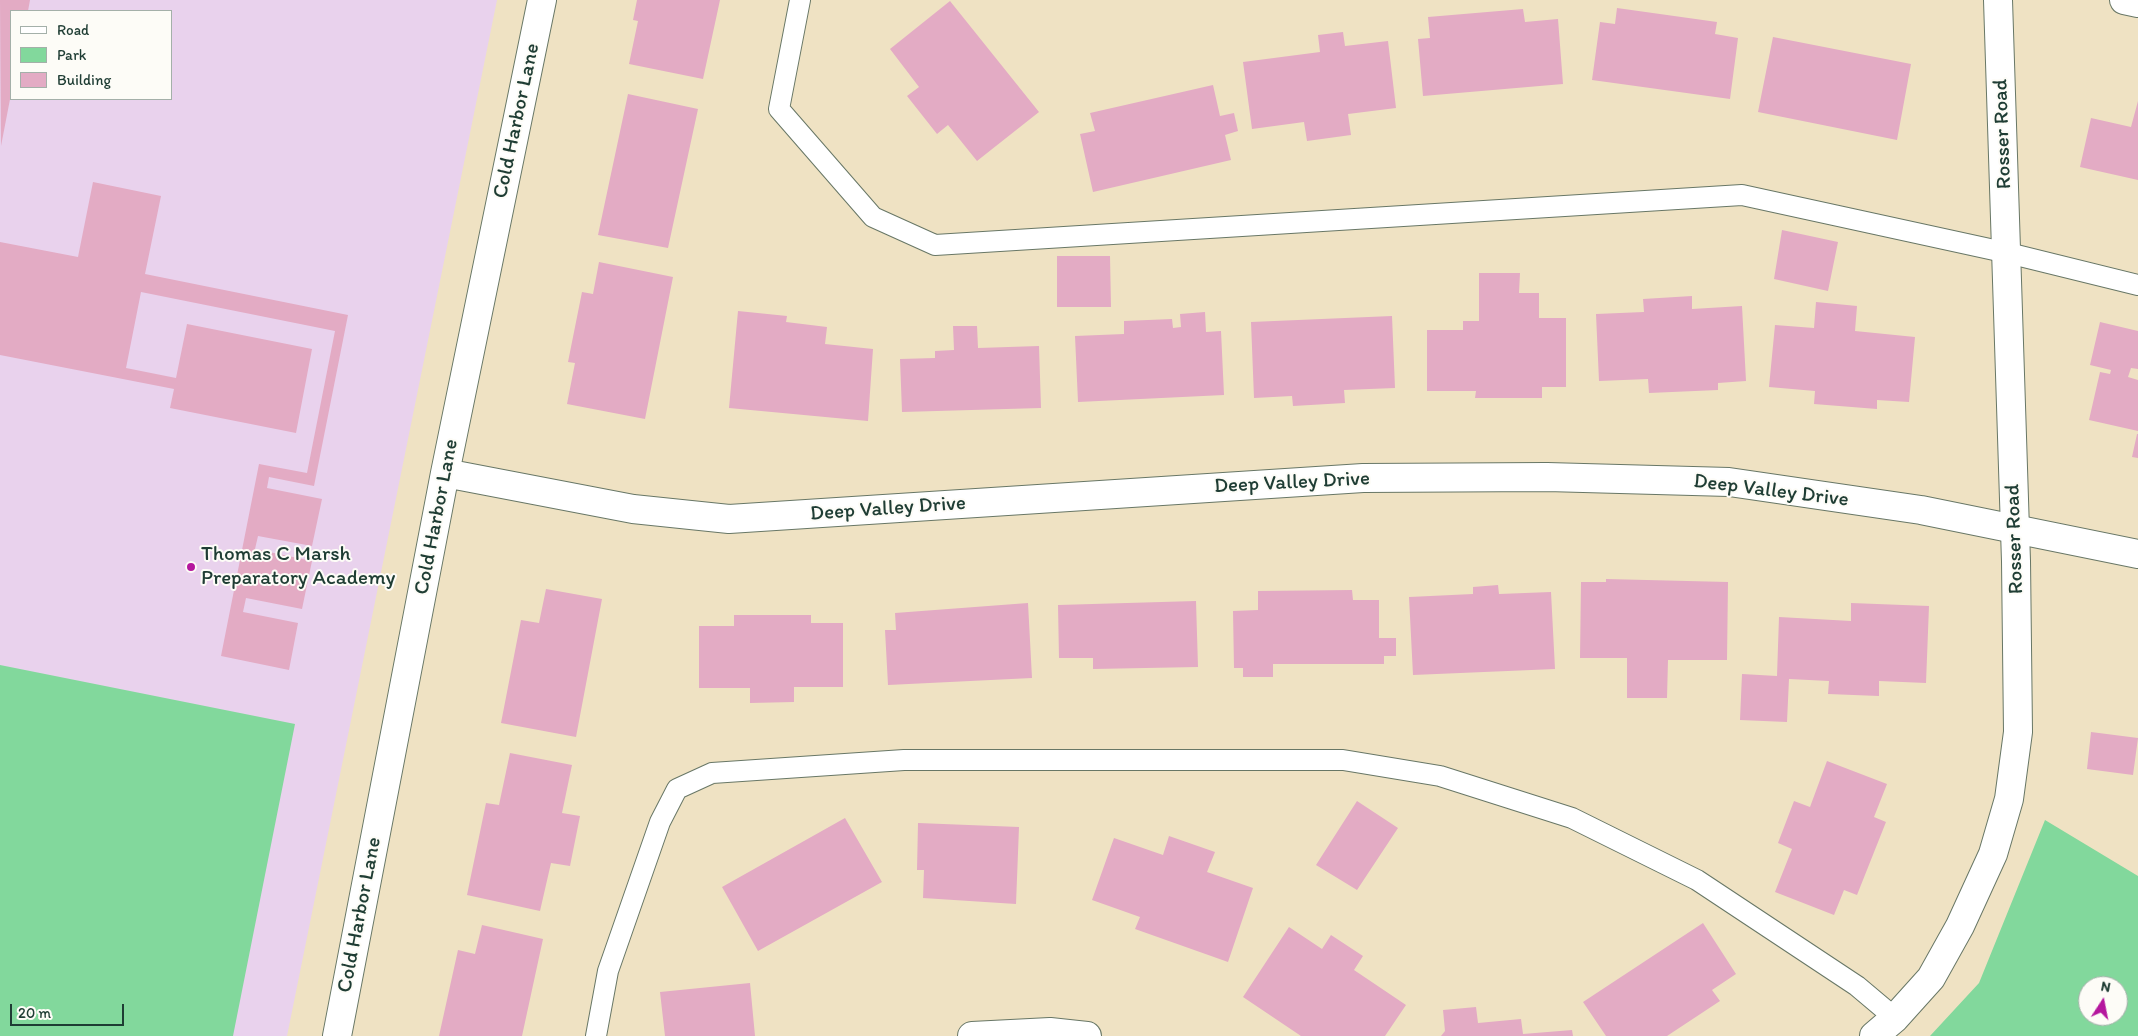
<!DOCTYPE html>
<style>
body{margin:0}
#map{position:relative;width:2138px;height:1036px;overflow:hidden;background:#efe2c3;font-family:Itim,sans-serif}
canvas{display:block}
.legend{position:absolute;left:10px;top:10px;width:162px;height:90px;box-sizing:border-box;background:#fdfcf7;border:1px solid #a4b0a9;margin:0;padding:6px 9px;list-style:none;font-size:15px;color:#1f3d34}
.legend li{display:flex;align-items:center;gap:10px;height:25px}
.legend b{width:25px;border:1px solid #a4b0a9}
.north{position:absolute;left:2078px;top:976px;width:50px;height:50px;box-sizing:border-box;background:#fdfcf7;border:1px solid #a4b0a9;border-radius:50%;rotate:11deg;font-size:14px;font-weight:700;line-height:20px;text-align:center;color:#1f3d34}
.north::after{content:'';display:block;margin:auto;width:18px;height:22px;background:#b5179e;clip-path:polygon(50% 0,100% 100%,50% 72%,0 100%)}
.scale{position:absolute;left:10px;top:1004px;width:114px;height:22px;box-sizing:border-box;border:2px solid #1f3d34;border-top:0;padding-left:6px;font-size:15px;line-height:18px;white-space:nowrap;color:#1f3d34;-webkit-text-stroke:4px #fdfcf7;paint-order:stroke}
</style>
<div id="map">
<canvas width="2138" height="1036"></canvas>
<ul class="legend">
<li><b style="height:6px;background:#fff"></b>Road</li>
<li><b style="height:14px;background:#82d89c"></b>Park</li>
<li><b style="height:14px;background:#e3abc4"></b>Building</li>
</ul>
<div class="north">N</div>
<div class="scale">20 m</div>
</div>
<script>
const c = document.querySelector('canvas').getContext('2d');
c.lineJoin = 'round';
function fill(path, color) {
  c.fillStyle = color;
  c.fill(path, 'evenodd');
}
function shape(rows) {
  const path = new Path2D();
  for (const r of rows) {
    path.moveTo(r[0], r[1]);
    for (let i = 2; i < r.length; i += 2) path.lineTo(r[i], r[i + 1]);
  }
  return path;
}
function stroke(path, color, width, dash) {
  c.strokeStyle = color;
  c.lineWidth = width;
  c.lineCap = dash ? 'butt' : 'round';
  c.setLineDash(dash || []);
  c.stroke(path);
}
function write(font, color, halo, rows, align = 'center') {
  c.font = font + ' Itim,sans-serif';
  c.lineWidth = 4;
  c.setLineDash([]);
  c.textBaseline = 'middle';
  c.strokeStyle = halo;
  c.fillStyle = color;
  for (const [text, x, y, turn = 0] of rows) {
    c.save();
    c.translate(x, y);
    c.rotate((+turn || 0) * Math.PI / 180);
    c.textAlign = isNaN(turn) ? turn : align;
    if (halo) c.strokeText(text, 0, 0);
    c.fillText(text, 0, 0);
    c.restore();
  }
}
fill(shape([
 [0,0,497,0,287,1036,0,1036],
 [11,11,171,11,171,99,11,99]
]), '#e9d2ed');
fill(shape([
 [0,665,295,724,233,1036,0,1036],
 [2045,820,2138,876,2138,1036,1930,1036,1979,983],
 [2088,986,2118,986,2118,1016,2088,1016]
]), '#82d89c');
fill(shape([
 [0,0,30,0,28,11,11,11,11,94,1,146],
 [637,0,720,0,703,79,629,64,638,21,633,20],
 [950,1,1039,112,977,161,948,125,937,134,907,96,919,87,890,49],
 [1617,8,1717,22,1715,34,1738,38,1730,99,1592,80,1600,22,1615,24],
 [1523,9,1525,22,1558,19,1563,84,1423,96,1418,39,1430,38,1428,17],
 [1343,32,1345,46,1388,41,1396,108,1348,114,1351,135,1307,141,1304,122,1252,129,1243,62,1320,52,1318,35],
 [1773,37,1911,64,1897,140,1758,112],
 [1213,85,1220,116,1234,113,1238,131,1225,135,1231,160,1093,192,1080,134,1095,131,1090,113],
 [628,94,698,109,668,248,598,235],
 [2138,101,2138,180,2080,167,2091,118,2131,127],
 [93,182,161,196,145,274,348,315,314,486,269,477,267,488,322,499,312,546,258,536,255,549,312,561,302,609,246,598,243,612,298,623,289,670,221,656,259,464,307,473,335,331,141,292,126,368,176,378,187,324,312,349,296,433,170,408,174,389,0,355,0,242,78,257],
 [1782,230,1838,242,1828,291,1774,279],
 [1057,256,1110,256,1111,307,1057,307],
 [599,262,673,277,645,419,567,404,575,363,568,362,582,292,593,294],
 [1479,273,1520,273,1519,293,1539,293,1539,318,1566,318,1566,387,1542,387,1542,398,1475,398,1476,391,1427,391,1427,330,1463,330,1463,321,1479,321],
 [1692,296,1692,309,1742,306,1746,381,1718,383,1718,390,1649,393,1648,379,1599,381,1596,314,1644,312,1643,299],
 [1816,302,1857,306,1855,331,1915,337,1909,402,1877,400,1877,409,1814,404,1815,391,1769,387,1775,325,1814,328],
 [738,311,787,316,786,322,827,327,825,344,873,349,868,421,729,408],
 [1205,312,1206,332,1221,331,1224,395,1078,402,1075,336,1124,334,1124,321,1172,319,1173,328,1181,327,1180,314],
 [1392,316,1395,388,1344,390,1345,403,1293,406,1292,396,1254,398,1251,322],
 [2100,322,2138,331,2138,369,2131,368,2128,377,2138,380,2138,431,2089,420,2100,372,2110,374,2111,370,2090,365],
 [953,326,977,326,978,348,1039,346,1041,408,902,412,900,359,935,358,935,351,954,350],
 [2137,434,2138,434,2138,458,2132,457],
 [1606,579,1728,582,1727,660,1668,660,1667,698,1627,698,1627,658,1580,658,1581,582,1606,582],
 [1498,585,1499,594,1551,592,1555,669,1413,675,1409,597,1473,594,1473,587],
 [546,589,602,599,576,737,501,723,521,620,539,623],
 [1352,590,1353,600,1379,600,1379,638,1396,638,1396,656,1384,656,1384,664,1273,664,1273,677,1243,677,1243,668,1234,668,1233,611,1258,610,1258,591],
 [1196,601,1198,667,1093,669,1093,658,1059,658,1058,605],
 [1028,603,1032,678,888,685,885,630,896,630,895,613],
 [1851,603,1929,606,1926,683,1879,681,1879,696,1828,694,1829,681,1789,679,1787,722,1740,720,1742,674,1777,676,1779,617,1851,621],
 [734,615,811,615,811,623,843,623,843,687,794,687,794,702,750,703,750,688,699,688,699,626,734,626],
 [2091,732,2138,738,2133,775,2087,769],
 [510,753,572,765,562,813,580,816,570,866,551,863,540,911,467,895,486,803,499,805],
 [1827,761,1887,784,1874,817,1886,822,1857,895,1844,890,1834,915,1775,892,1792,849,1778,843,1794,801,1810,807],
 [1357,801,1398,828,1357,890,1316,865],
 [845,818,882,882,758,951,722,887],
 [918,823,1019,827,1016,904,923,898,924,870,917,870],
 [1169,836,1215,852,1207,872,1253,888,1228,962,1135,929,1140,917,1092,900,1114,838,1163,855],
 [1703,923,1736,974,1712,990,1720,1001,1667,1036,1606,1036,1583,1002],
 [482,925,543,939,522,1036,439,1036,458,950,475,954],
 [1289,927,1322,949,1331,935,1363,956,1354,970,1406,1005,1385,1036,1301,1036,1243,997],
 [750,983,755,1036,665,1036,660,992],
 [1476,1007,1478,1023,1521,1019,1523,1034,1572,1030,1573,1036,1441,1036,1445,1031,1443,1010]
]), '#e3abc4');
const service = shape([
 [800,0,779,109,873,217,935,245,1742,195,2008,253,2138,285],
 [596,1036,608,971,660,822,677,789,712,773,904,760,1343,760,1440,776,1572,818,1697,880,1857,986,1895,1018]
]);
const minor = shape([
 [2124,0,2138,3],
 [445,473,633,509,729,519,1363,478,1547,477,1729,482,1921,510,2138,554],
 [337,1036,445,473,542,0],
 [972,1036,1050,1032,1087,1036]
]);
const tertiary = shape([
 [1874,1036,1895,1018,1931,978,1960,926,1993,854,2009,799,2018,732,2016,561,1998,0]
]);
stroke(service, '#687766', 22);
stroke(minor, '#687766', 30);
stroke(tertiary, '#687766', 30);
stroke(service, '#fff', 20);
stroke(minor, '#fff', 28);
stroke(tertiary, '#fff', 28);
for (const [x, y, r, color] of [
 [191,567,5,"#b5179e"]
]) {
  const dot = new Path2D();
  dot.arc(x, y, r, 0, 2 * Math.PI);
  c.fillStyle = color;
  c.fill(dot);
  stroke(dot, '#fdfcf7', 2);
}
write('21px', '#1f3d34', '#fdfcf7', [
 ["Cold Harbor Lane",517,121,-78],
 ["Rosser Road",2003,134,-92],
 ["Deep Valley Drive",1292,483,-3],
 ["Deep Valley Drive",1771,491,7],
 ["Deep Valley Drive",888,509,-4],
 ["Cold Harbor Lane",437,517,-79],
 ["Rosser Road",2015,539,-92],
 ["Cold Harbor Lane",360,915,-79]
]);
write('21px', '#1f3d34', '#fdfcf7', [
 ["Thomas C Marsh",201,555],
 ["Preparatory Academy",201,579]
], 'left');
</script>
